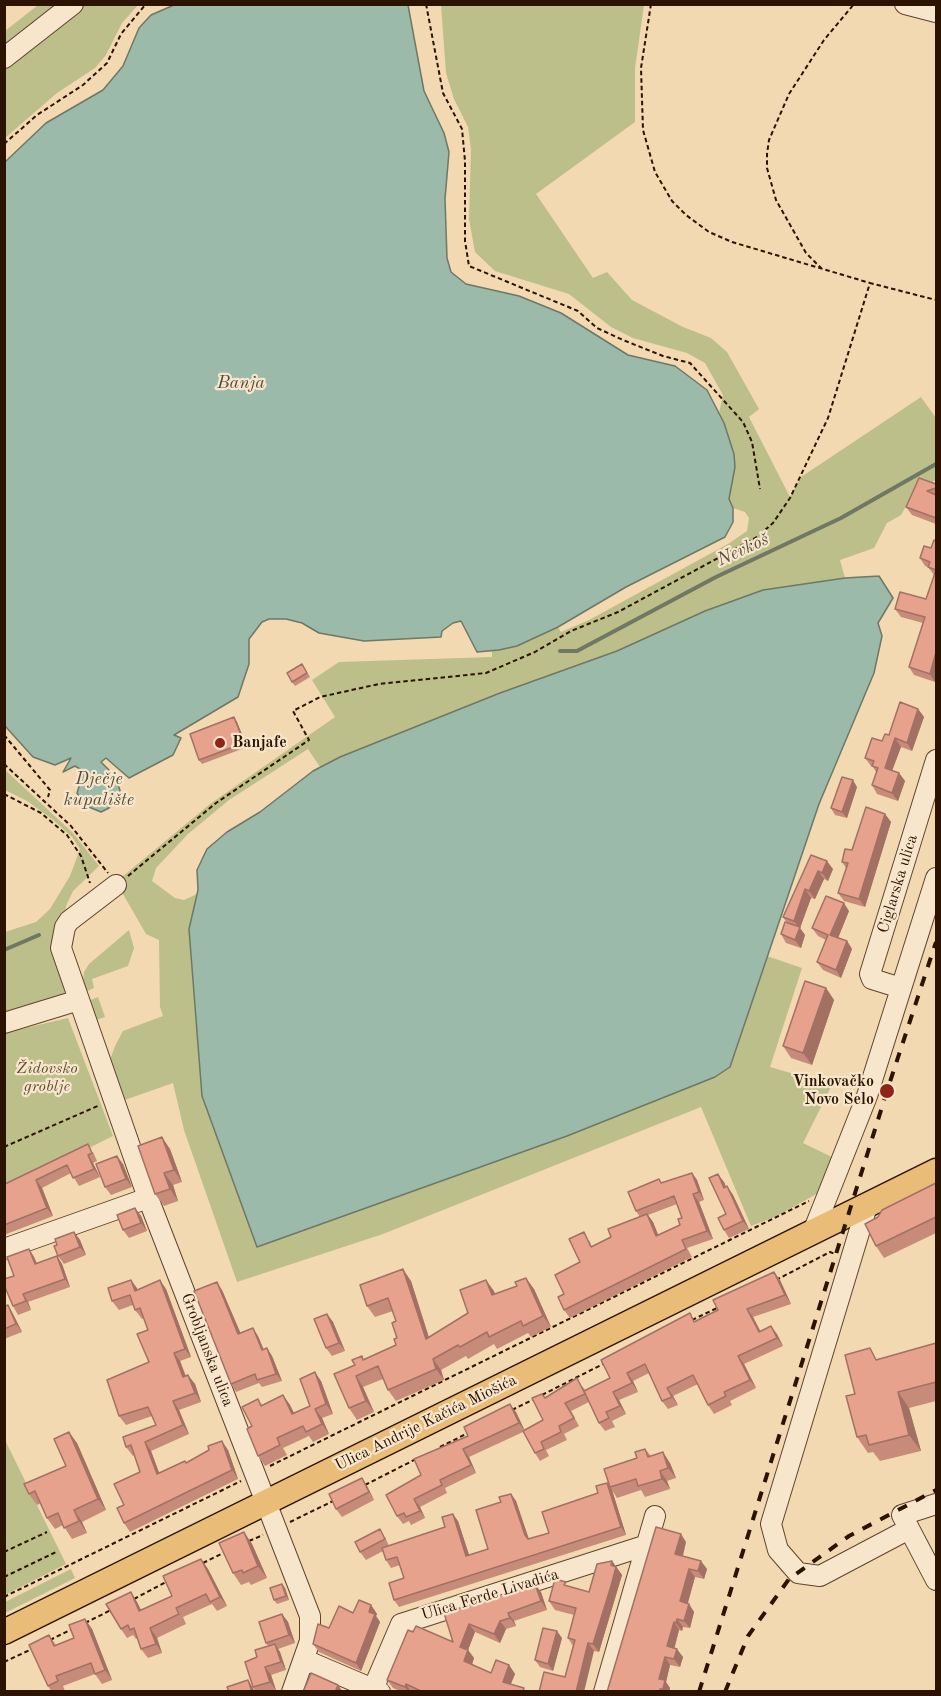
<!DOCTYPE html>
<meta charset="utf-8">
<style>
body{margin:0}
#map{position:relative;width:941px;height:1696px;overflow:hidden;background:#f2d9b1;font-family:"Old Standard TT",serif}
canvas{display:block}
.frame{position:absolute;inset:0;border:6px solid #2c1300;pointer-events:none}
</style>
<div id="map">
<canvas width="941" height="1696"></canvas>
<div class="frame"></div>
</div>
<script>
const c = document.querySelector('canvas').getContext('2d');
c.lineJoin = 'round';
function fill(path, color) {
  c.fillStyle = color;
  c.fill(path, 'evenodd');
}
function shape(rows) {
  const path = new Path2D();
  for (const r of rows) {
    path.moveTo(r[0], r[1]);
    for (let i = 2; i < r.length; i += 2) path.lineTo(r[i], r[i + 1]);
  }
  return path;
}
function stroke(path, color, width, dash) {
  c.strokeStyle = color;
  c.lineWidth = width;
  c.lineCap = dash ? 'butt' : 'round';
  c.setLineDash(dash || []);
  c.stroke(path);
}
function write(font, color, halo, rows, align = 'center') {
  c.font = font + ' "Old Standard TT",serif';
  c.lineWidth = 4.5;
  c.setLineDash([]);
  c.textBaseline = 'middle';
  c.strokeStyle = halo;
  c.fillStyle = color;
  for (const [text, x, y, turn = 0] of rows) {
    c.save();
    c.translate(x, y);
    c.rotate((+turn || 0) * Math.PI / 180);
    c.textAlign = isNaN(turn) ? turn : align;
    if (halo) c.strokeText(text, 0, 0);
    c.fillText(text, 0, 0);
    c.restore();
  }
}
fill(shape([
 [38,5,69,5,5,54,5,31],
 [83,5,138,5,122,23,106,55,95,68,57,93,5,138,5,65],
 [441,5,644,5,635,68,635,122,536,194,593,278,607,272,632,300,683,327,711,338,727,352,759,409,749,417,790,497,801,477,921,397,936,418,936,480,916,489,901,515,887,523,874,548,840,560,845,578,763,590,705,611,617,651,500,693,320,767,308,749,229,800,188,834,156,868,152,881,175,898,184,900,197,894,189,929,202,1096,257,1247,567,1136,715,1077,735,1054,767,956,802,968,770,1067,832,1085,803,1143,840,1161,820,1192,777,1216,751,1226,701,1107,383,1234,237,1282,184,1130,173,1083,119,1102,111,1069,111,1057,115,1046,123,1031,163,1016,160,1007,159,940,146,934,116,882,210,804,335,717,312,680,339,662,492,657,492,651,517,646,540,633,558,627,561,632,589,620,728,544,747,531,749,518,745,512,733,508,729,499,732,481,729,437,719,413,723,395,705,363,687,353,633,338,611,327,569,294,495,271,475,252,469,219,471,149,468,127,454,99,446,73],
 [4,769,73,833,99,866,73,891,66,906,65,915,52,940,72,995,5,1021,5,932,36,922,50,909,70,876,80,849,72,837,52,819,27,801,5,790],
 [129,930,134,948,128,966,92,979,94,988,81,994,84,972,89,964],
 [98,997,105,1017,90,1022,86,1002],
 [68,1018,113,1136,5,1190,4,1033],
 [4,1438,66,1564,5,1595,4,1595],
 [71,1569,75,1578,5,1613,5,1602]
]), '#bcbf8a');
const water = shape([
 [174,5,408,5,424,91,444,133,449,152,445,199,447,258,451,272,466,284,519,296,561,313,628,355,675,366,707,390,724,423,734,454,735,467,729,499,733,508,733,522,725,537,626,587,558,627,517,646,499,650,477,652,461,621,453,623,442,631,441,637,364,641,319,633,302,623,286,619,269,619,262,622,249,639,249,664,238,697,174,735,181,738,173,755,129,778,106,758,101,762,116,777,121,794,109,808,101,812,84,805,77,793,83,774,80,769,75,766,63,772,71,758,55,765,33,757,5,726,5,162,46,123,103,90,123,66,139,28,151,15,174,5],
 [879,576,893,598,878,623,882,636,874,673,819,804,730,1067,715,1077,567,1136,257,1247,202,1096,189,929,198,890,197,870,207,849,227,832,260,812,313,771,340,757,500,693,617,651,705,611,763,590,845,578,879,576]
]);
fill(water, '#9bbaa9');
stroke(water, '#6f7765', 1.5);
stroke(shape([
 [560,651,577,651,716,577,841,518,936,464],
 [4,950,39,935]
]), '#6f7765', 4);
const minor = shape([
 [905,4,936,12],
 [4,58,73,4],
 [116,885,69,921,65,927,61,948,148,1198,310,1616,310,1641,292,1692],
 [901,988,872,979,870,974,936,760],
 [4,1023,79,1000],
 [867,1206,771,1524,778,1550,798,1573,820,1576,909,1529],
 [813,1232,867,1096,936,878],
 [4,1249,148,1198],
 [936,1504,902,1515,936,1580],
 [305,1660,380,1692],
 [373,1689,401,1624,647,1545],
 [604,1692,655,1516]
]);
const major = shape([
 [4,1632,936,1171]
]);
stroke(minor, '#5e442c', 22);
stroke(major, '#2c1300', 27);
stroke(shape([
 [426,4,443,93,462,129,465,161,465,241,469,266,578,311,597,328,623,340,663,356,690,363,743,422,752,442,760,489],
 [651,4,641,68,643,130,655,172,672,201,686,215,709,232,732,242,870,283],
 [4,144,37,115,83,85,107,63,121,34,146,4],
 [822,269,806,253,776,200,767,168,767,154,769,140,789,94,824,40,854,4],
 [4,735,50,790,48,797],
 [4,764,71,826,108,873],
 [4,794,41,813,67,835,81,856,90,883],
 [128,876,216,803,309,740,293,711,320,697,379,684,486,673,535,652,571,631,618,612,757,537,773,523,790,498,828,418,870,283,936,300],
 [4,1147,100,1105],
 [776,1280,830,1252,835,1254],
 [692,1320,719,1307],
 [542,1395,603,1364],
 [512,1410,534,1399],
 [440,1447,470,1432],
 [270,1466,809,1201],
 [365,1485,416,1459],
 [290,1522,333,1501],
 [249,1541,263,1535],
 [4,1552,47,1532],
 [203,1563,225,1552],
 [4,1577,56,1552],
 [4,1597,241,1481],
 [134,1599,166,1582],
 [85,1623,113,1609],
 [50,1640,72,1629],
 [4,1662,32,1649]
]), '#2c1300', 2, [4.5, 3]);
stroke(minor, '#f7e6cc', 20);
stroke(major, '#e9bc78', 24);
stroke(shape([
 [699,1692,887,1091,936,942],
 [725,1692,748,1636,789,1579,849,1536,936,1490]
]), '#2c1300', 4, [10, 10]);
fill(shape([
 [936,484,936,524,912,515,906,507],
 [936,541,935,682,914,675,909,667,923,623,901,617,895,609,926,599,934,575,928,567,925,566,920,558,931,548],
 [302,664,310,677,295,686,292,682],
 [918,709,924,717,912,751,901,747,892,771,899,773,905,781,898,801,877,794,872,785,876,772,873,767,871,766,865,758,882,741],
 [234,717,237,722,247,747,202,764,199,760],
 [857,787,847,818,835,815,831,808],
 [885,814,891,822,865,907,844,901,838,893,846,868,842,862],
 [811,855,833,869,828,881,824,879,815,899,811,898,800,928,805,935,801,948,786,943,781,934,787,923,783,917],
 [849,911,838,938,847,941,852,949,841,978,823,970,817,962,826,940,818,936,812,928],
 [826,988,834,1000,812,1065,791,1058,783,1046],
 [170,1149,182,1182,173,1185,178,1201,164,1206,155,1194],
 [93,1152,97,1161,93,1163,100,1177,79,1186,71,1173,42,1188,53,1216,4,1235,4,1179,7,1184],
 [123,1164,132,1187,111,1195,105,1187],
 [692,1173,697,1180,704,1200,699,1202,713,1239,687,1248,692,1257,570,1318,564,1310,564,1294,580,1262,589,1240,592,1247,611,1237,640,1217,636,1211,659,1179,662,1183],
 [677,1204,682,1218,680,1225,658,1235,653,1222,648,1215],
 [724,1182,726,1187,727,1186,733,1195,749,1229,729,1238,724,1230,726,1214],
 [936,1183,936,1233,884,1258,876,1246,878,1217],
 [135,1208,141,1216,147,1231,129,1238,123,1230],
 [74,1232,80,1240,86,1255,64,1264,58,1256],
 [29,1249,34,1257,37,1263,57,1256,62,1264,70,1287,28,1302,31,1310,18,1315,13,1306,14,1276],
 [774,1272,780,1280,791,1304,753,1317,760,1331,777,1334,783,1346,744,1364,756,1388,730,1401,732,1405,714,1414,708,1405,698,1384,673,1396,678,1405,668,1409,662,1401,649,1373,633,1381,638,1392,619,1400,626,1414,612,1421,615,1427,605,1431,599,1423,589,1402,571,1411,579,1426,564,1434,567,1440,546,1450,549,1456,540,1461,535,1453,523,1432,469,1457,476,1473,445,1488,447,1493,420,1507,425,1518,411,1525,409,1521,403,1524,397,1516,421,1475,516,1412,524,1430,543,1420,545,1398,582,1386,585,1390,610,1378,696,1321,718,1310],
 [486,1280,495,1294,534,1289,551,1327,531,1337,528,1333,497,1349,494,1344,468,1359,466,1356,441,1370,444,1380,396,1401,388,1390,383,1379,363,1387,374,1412,357,1420,349,1408,355,1365,364,1359,396,1345,397,1338,396,1321,393,1311,375,1317,367,1306,411,1281,429,1337,468,1313],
 [137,1288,137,1290,166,1289,191,1357,180,1361,186,1376,195,1384,201,1402,179,1410,189,1434,151,1451,159,1473,186,1463,228,1450,238,1479,130,1532,124,1523,124,1505,140,1472,134,1455,133,1456,126,1447,156,1425,152,1416,126,1425,119,1416,149,1362,148,1330,144,1318,142,1319,135,1310,133,1305,119,1310,112,1301],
 [222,1290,240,1333,258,1336,264,1350,267,1348,272,1356,282,1381,262,1387,259,1383,236,1392,231,1384],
 [8,1305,13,1314,22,1332,4,1339,4,1307],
 [327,1314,333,1322,345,1351,332,1356,326,1348],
 [936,1343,936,1401,909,1408,921,1451,880,1461,873,1452,868,1453,857,1437,878,1359],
 [321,1381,333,1414,322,1418,329,1434,313,1442,309,1436,283,1448,287,1455,265,1466,258,1456,252,1426,258,1399,262,1405,283,1395,290,1405,294,1413,310,1406],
 [77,1443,106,1510,82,1522,87,1533,72,1539,63,1525,55,1529,47,1518,41,1503,37,1505,29,1494,66,1466],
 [645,1449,651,1456,670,1463,676,1478,667,1481,670,1489,645,1497,641,1490,617,1498,610,1487],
 [607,1483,612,1490,626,1535,399,1607,394,1600,404,1578,400,1565,391,1568,386,1560,383,1551,366,1560,360,1552,385,1537,389,1546,445,1527,458,1521,469,1555,488,1549,501,1502,511,1494,516,1501,529,1539,549,1533,598,1493],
 [367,1486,374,1500,342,1517,336,1509],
 [244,1532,252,1544,267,1578,251,1585,249,1582,241,1585,233,1573],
 [686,1542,683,1556,707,1569,704,1579,695,1577,688,1603,689,1604,694,1612,690,1628,683,1627,682,1631,679,1630,674,1648,683,1657,680,1667,670,1665,666,1682,670,1688,669,1692,607,1692],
 [201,1559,208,1569,227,1606,217,1611,212,1604,183,1617,186,1624,157,1638,162,1653,148,1658,141,1649,138,1638,136,1639,133,1635,127,1638,121,1629,131,1592,137,1602,141,1610,172,1596],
 [612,1561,622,1575,599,1652,594,1651,565,1677,573,1646,568,1638,574,1615,555,1610,549,1601,569,1586,589,1592],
 [282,1584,285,1588,289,1600,277,1604,274,1600],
 [541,1592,547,1610,514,1621,516,1626,506,1629,500,1643,475,1632,468,1650,474,1658,472,1665,491,1673,509,1665,515,1674,511,1684,527,1692,402,1692,393,1688,387,1680,413,1632,453,1642,444,1613],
 [371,1605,377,1614,376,1616,380,1622,361,1671,319,1652,313,1644,329,1628,353,1613],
 [282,1614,288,1622,295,1643,278,1649,280,1652,286,1670,271,1675,276,1690,270,1692,256,1692,253,1687,257,1657,268,1646,266,1643],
 [85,1619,92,1629,112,1680,102,1684,95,1674,63,1686,65,1691,64,1692,52,1692,48,1686,49,1635,56,1645,74,1638],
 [562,1638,553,1671,540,1667,535,1660]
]), '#c78b79');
fill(shape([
 [936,652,936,678,935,682,930,674],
 [918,709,924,717,912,751,907,743],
 [234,717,237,722,247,747,244,743],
 [895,738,901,747,890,776,885,768],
 [899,773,905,781,898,801,892,793],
 [853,780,857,787,847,818,842,812],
 [885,814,891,822,865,907,859,899],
 [827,861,833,869,828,881,822,873],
 [818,871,824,879,815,899,809,891],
 [805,889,811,898,800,928,805,935,801,948,795,940,799,928,794,921],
 [844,903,849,911,836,943,830,935],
 [847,941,852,949,841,978,836,970],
 [826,988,834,1000,812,1065,803,1053],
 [162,1137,170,1149,182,1182,174,1170],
 [88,1155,93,1163,100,1177,94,1169],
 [117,1156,123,1164,132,1187,126,1179],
 [164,1173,173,1185,178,1201,170,1189],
 [692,1173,697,1180,704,1200,699,1192],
 [718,1174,724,1182,730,1196,724,1188],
 [36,1180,42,1188,53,1216,47,1208],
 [727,1186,733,1195,749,1229,743,1221],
 [693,1194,699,1202,713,1239,707,1231],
 [135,1208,141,1216,147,1231,141,1223],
 [647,1214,653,1222,662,1244,656,1236],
 [74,1232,80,1240,86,1255,80,1247],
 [29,1249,34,1257,40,1272,35,1264],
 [57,1256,62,1264,70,1287,65,1279],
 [403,1269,411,1281,433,1351,426,1339],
 [774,1272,780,1280,791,1304,785,1295],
 [526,1278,534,1289,551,1327,543,1316],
 [131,1280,137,1288,141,1300,135,1291],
 [160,1280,166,1289,191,1357,185,1349],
 [486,1280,494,1291,500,1307,492,1295],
 [217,1282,222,1290,244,1341,238,1334],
 [23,1294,28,1302,31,1310,26,1301],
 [8,1305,13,1314,22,1332,16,1324],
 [747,1309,753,1317,765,1340,759,1332],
 [327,1314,333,1322,345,1351,339,1343],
 [771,1326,777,1334,783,1346,777,1338],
 [253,1328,258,1336,267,1358,262,1350],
 [267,1348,272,1356,282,1381,276,1374],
 [174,1353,180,1361,189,1386,183,1377],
 [738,1356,744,1364,756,1388,750,1380],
 [433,1359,441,1370,444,1380,436,1369],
 [315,1372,321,1381,333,1414,326,1404],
 [627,1373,633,1381,638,1392,632,1383],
 [188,1375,195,1384,201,1402,195,1393],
 [356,1376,363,1387,374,1412,366,1401],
 [667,1388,673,1396,678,1405,672,1397],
 [613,1392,619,1400,626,1414,620,1406],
 [898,1392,909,1408,921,1451,909,1435],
 [283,1395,290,1405,299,1424,292,1414],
 [173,1401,179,1410,189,1434,183,1425],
 [510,1404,516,1412,525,1431,519,1423],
 [315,1409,322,1418,329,1434,322,1424],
 [69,1432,77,1443,106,1510,98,1499],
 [222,1441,228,1450,238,1479,232,1470],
 [145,1442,151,1451,163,1483,157,1474],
 [463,1449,469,1457,476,1473,471,1465],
 [663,1452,670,1463,676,1478,668,1468],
 [660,1471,667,1481,670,1489,662,1479],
 [362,1478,367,1486,374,1500,369,1492],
 [607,1483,612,1490,626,1535,621,1527],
 [511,1494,516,1501,530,1543,525,1535],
 [414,1499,420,1507,425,1518,420,1511],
 [74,1510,82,1522,87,1533,79,1521],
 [453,1514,458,1521,472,1564,466,1556],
 [244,1532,252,1544,267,1578,258,1566],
 [681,1534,686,1542,681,1562,675,1554],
 [201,1559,208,1569,227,1606,220,1597],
 [612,1561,622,1575,599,1652,593,1644],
 [701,1561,707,1569,704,1579,698,1571],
 [689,1569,695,1577,686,1609,680,1601],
 [282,1584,285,1588,289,1600,286,1596],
 [535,1584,541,1592,547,1610,541,1601],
 [131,1592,137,1602,146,1620,139,1611],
 [689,1604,694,1612,690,1628,684,1621],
 [371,1605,377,1614,376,1616,380,1622,361,1671,356,1663,369,1612],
 [508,1613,514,1621,516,1626,510,1618],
 [282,1614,288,1622,295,1643,289,1635],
 [85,1619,92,1629,112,1680,105,1670],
 [677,1619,683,1627,682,1631,676,1623],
 [500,1621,506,1629,500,1643,494,1634],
 [674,1622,679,1630,673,1654,667,1646],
 [469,1624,475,1632,466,1655,460,1647],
 [150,1628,157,1638,162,1653,156,1644],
 [557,1631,562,1638,553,1671,548,1664],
 [588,1643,594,1651,584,1692,576,1692],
 [275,1644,280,1652,286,1670,281,1662],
 [677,1649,683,1657,680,1667,674,1659],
 [468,1650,474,1658,470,1670,464,1661],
 [665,1657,670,1665,666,1682,670,1688,669,1692,664,1692,659,1679],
 [509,1665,515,1674,508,1690,503,1682],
 [265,1667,271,1675,276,1690,270,1682],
 [248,1680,253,1688,255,1692,252,1692],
 [406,1684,411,1692,408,1692,405,1687],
 [338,1685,343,1692,335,1692]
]), '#a27163');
const building = shape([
 [919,478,936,484,936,488,927,491,936,495,936,518,906,507,919,478],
 [934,540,936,541,936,652,930,674,909,667,925,617,895,609,900,592,926,599,936,570,928,567,930,562,920,558,924,546,931,548,934,540],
 [302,664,307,673,292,682,287,673,302,664],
 [900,702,918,709,907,743,895,738,885,768,899,773,892,793,872,785,878,768,872,766,874,761,865,758,872,738,882,741,885,734,889,735,900,702],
 [234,717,244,743,199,760,190,734,234,717],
 [842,777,853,780,842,812,831,808,842,777],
 [866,807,885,814,859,899,838,893,848,863,842,862,845,849,852,850,866,807],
 [811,855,827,861,822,873,818,871,809,891,805,889,794,921,783,917,811,855],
 [826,896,844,903,830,935,847,941,836,970,817,962,828,935,812,928,826,896],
 [785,922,800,927,795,940,781,934,785,922],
 [805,981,826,988,803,1053,783,1046,805,981],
 [162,1137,174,1170,164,1173,170,1189,155,1194,138,1146,162,1137],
 [88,1144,92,1153,88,1155,94,1169,73,1178,67,1165,36,1180,47,1208,4,1225,4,1183,5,1184,88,1144],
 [117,1156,126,1179,105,1187,96,1164,117,1156],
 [692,1173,699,1192,693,1194,707,1231,682,1240,686,1249,564,1310,558,1297,564,1294,555,1275,580,1262,569,1239,584,1232,591,1247,611,1237,608,1229,647,1214,656,1236,680,1225,678,1219,682,1218,674,1196,636,1211,628,1192,659,1179,661,1183,692,1173],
 [718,1174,724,1188,727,1186,743,1221,724,1230,718,1218,726,1214,709,1178,718,1174],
 [936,1183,936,1217,876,1246,865,1224,878,1217,882,1210,936,1183],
 [135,1208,141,1223,123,1230,117,1215,135,1208],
 [74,1232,80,1247,58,1256,54,1246,57,1245,55,1239,74,1232],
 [29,1249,35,1264,57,1256,65,1279,23,1294,26,1301,13,1306,4,1285,4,1279,14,1276,7,1257,29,1249],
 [403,1269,426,1339,468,1313,460,1290,486,1280,492,1295,517,1286,515,1282,526,1278,543,1316,523,1326,521,1321,489,1337,487,1332,460,1347,458,1345,433,1359,436,1369,388,1390,378,1366,356,1376,366,1401,349,1408,334,1374,355,1365,352,1360,362,1356,363,1360,396,1345,394,1339,397,1338,392,1323,396,1321,388,1298,367,1306,360,1285,403,1269],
 [774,1272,785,1295,747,1309,759,1332,771,1326,777,1338,738,1356,750,1380,724,1392,726,1396,708,1405,693,1375,667,1388,672,1397,662,1401,645,1364,627,1373,632,1383,613,1392,620,1406,606,1412,609,1418,599,1423,584,1391,610,1378,601,1360,690,1313,694,1322,718,1310,713,1300,774,1272],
 [131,1280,135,1291,160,1280,185,1349,174,1353,183,1377,188,1375,195,1393,173,1401,183,1425,145,1442,157,1474,185,1461,186,1463,209,1450,208,1446,222,1441,232,1470,124,1523,117,1508,124,1505,114,1484,140,1472,131,1445,126,1447,123,1437,156,1425,148,1407,119,1416,107,1380,149,1362,137,1334,148,1330,140,1308,135,1310,130,1295,112,1301,108,1288,131,1280],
 [217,1282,238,1334,253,1328,262,1350,267,1348,276,1374,257,1380,255,1374,231,1384,194,1291,217,1282],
 [8,1305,16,1324,4,1329,4,1307,8,1305],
 [327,1314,339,1343,326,1348,314,1319,327,1314],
 [936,1343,936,1382,898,1392,909,1435,869,1445,866,1435,857,1437,846,1396,855,1394,845,1355,870,1348,876,1360,936,1343],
 [315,1372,326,1404,315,1409,322,1424,306,1432,303,1426,277,1438,280,1445,258,1456,247,1429,252,1426,242,1407,258,1399,261,1406,283,1395,292,1414,310,1406,300,1379,315,1372],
 [577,1378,585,1394,565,1403,574,1418,559,1426,561,1432,541,1442,544,1449,535,1453,523,1431,543,1420,532,1398,542,1394,545,1398,577,1378],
 [510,1404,519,1423,463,1449,471,1465,440,1480,442,1485,414,1499,420,1511,406,1517,404,1513,397,1516,386,1495,421,1475,414,1459,468,1436,464,1427,510,1404],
 [69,1432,98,1499,74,1510,79,1521,64,1528,58,1513,47,1518,35,1491,29,1494,24,1484,66,1466,54,1439,69,1432],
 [645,1449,648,1457,663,1452,668,1468,660,1471,662,1479,638,1486,636,1479,610,1487,604,1469,637,1458,635,1452,645,1449],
 [362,1478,369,1492,336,1509,329,1494,362,1478],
 [607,1483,621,1527,394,1600,389,1583,404,1578,397,1557,386,1560,382,1548,445,1527,442,1517,453,1514,466,1556,488,1549,476,1510,501,1502,499,1497,511,1494,525,1535,528,1539,549,1533,542,1512,598,1493,596,1486,607,1483],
 [656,1527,681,1534,675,1554,701,1561,698,1571,689,1569,680,1601,689,1604,684,1621,677,1619,676,1623,674,1622,667,1646,677,1649,674,1659,665,1657,659,1679,665,1680,663,1689,660,1689,659,1692,607,1692,656,1527],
 [380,1529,385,1539,360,1552,355,1542,380,1529],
 [244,1532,258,1566,243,1573,242,1570,233,1573,219,1543,244,1532],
 [201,1559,220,1597,210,1602,206,1594,176,1608,179,1614,150,1628,156,1644,141,1649,134,1628,130,1630,128,1625,121,1629,106,1604,131,1592,139,1611,172,1596,163,1576,201,1559],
 [612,1561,611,1565,616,1567,611,1586,593,1644,588,1643,576,1692,539,1692,544,1672,565,1677,575,1640,568,1638,576,1608,549,1601,555,1579,566,1582,564,1585,589,1592,597,1564,612,1561],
 [282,1584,286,1596,274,1600,270,1588,282,1584],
 [535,1584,541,1601,508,1613,510,1618,500,1621,494,1634,469,1624,460,1647,468,1650,464,1661,491,1673,496,1660,509,1665,503,1682,524,1688,523,1692,423,1692,406,1684,405,1687,387,1680,408,1630,413,1632,416,1626,453,1642,444,1613,535,1584],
 [359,1600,371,1605,369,1612,375,1614,356,1663,313,1644,318,1624,329,1628,339,1606,353,1613,359,1600],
 [282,1614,289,1635,266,1643,259,1622,282,1614],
 [85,1619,105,1670,95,1674,91,1663,56,1676,58,1681,48,1686,29,1645,49,1635,54,1646,74,1638,69,1625,85,1619],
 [543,1628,557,1631,548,1664,535,1660,543,1628],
 [275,1644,281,1662,265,1667,270,1682,253,1687,245,1662,257,1657,255,1650,275,1644],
 [311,1673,338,1685,335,1692,303,1692,311,1673],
 [248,1680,252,1692,229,1692,227,1687,248,1680]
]);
fill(building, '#e7a28d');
stroke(building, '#a27163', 1.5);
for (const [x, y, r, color] of [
 [220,743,6,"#8f2418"],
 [887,1091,8,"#8f2418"]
]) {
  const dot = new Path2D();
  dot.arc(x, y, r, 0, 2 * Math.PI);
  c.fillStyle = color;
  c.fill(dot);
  stroke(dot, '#f7e6cc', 2);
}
write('bold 16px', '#2c1300', '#f7e6cc', [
 ["Banjafe",232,743],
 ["Vinkovačko",874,1082,"right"],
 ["Novo Selo",874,1100,"right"]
], 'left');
write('16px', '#2c1300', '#f7e6cc', [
 ["Ciglarska ulica",898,884,-73],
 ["Grobljanska ulica",207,1350,69],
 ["Ulica Andrije Kačića Miošića",426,1423,-26],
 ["Ulica Ferde Livadića",490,1595,-17]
]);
write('italic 16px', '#5e4f30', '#f7e6cc', [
 ["Židovsko",47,1069],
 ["groblje",47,1087]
]);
write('italic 18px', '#534d3b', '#f7e6cc', [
 ["Banja",241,383],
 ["Nevkoš",743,550,-25],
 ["Dječje",99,779],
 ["kupalište",99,800]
]);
</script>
